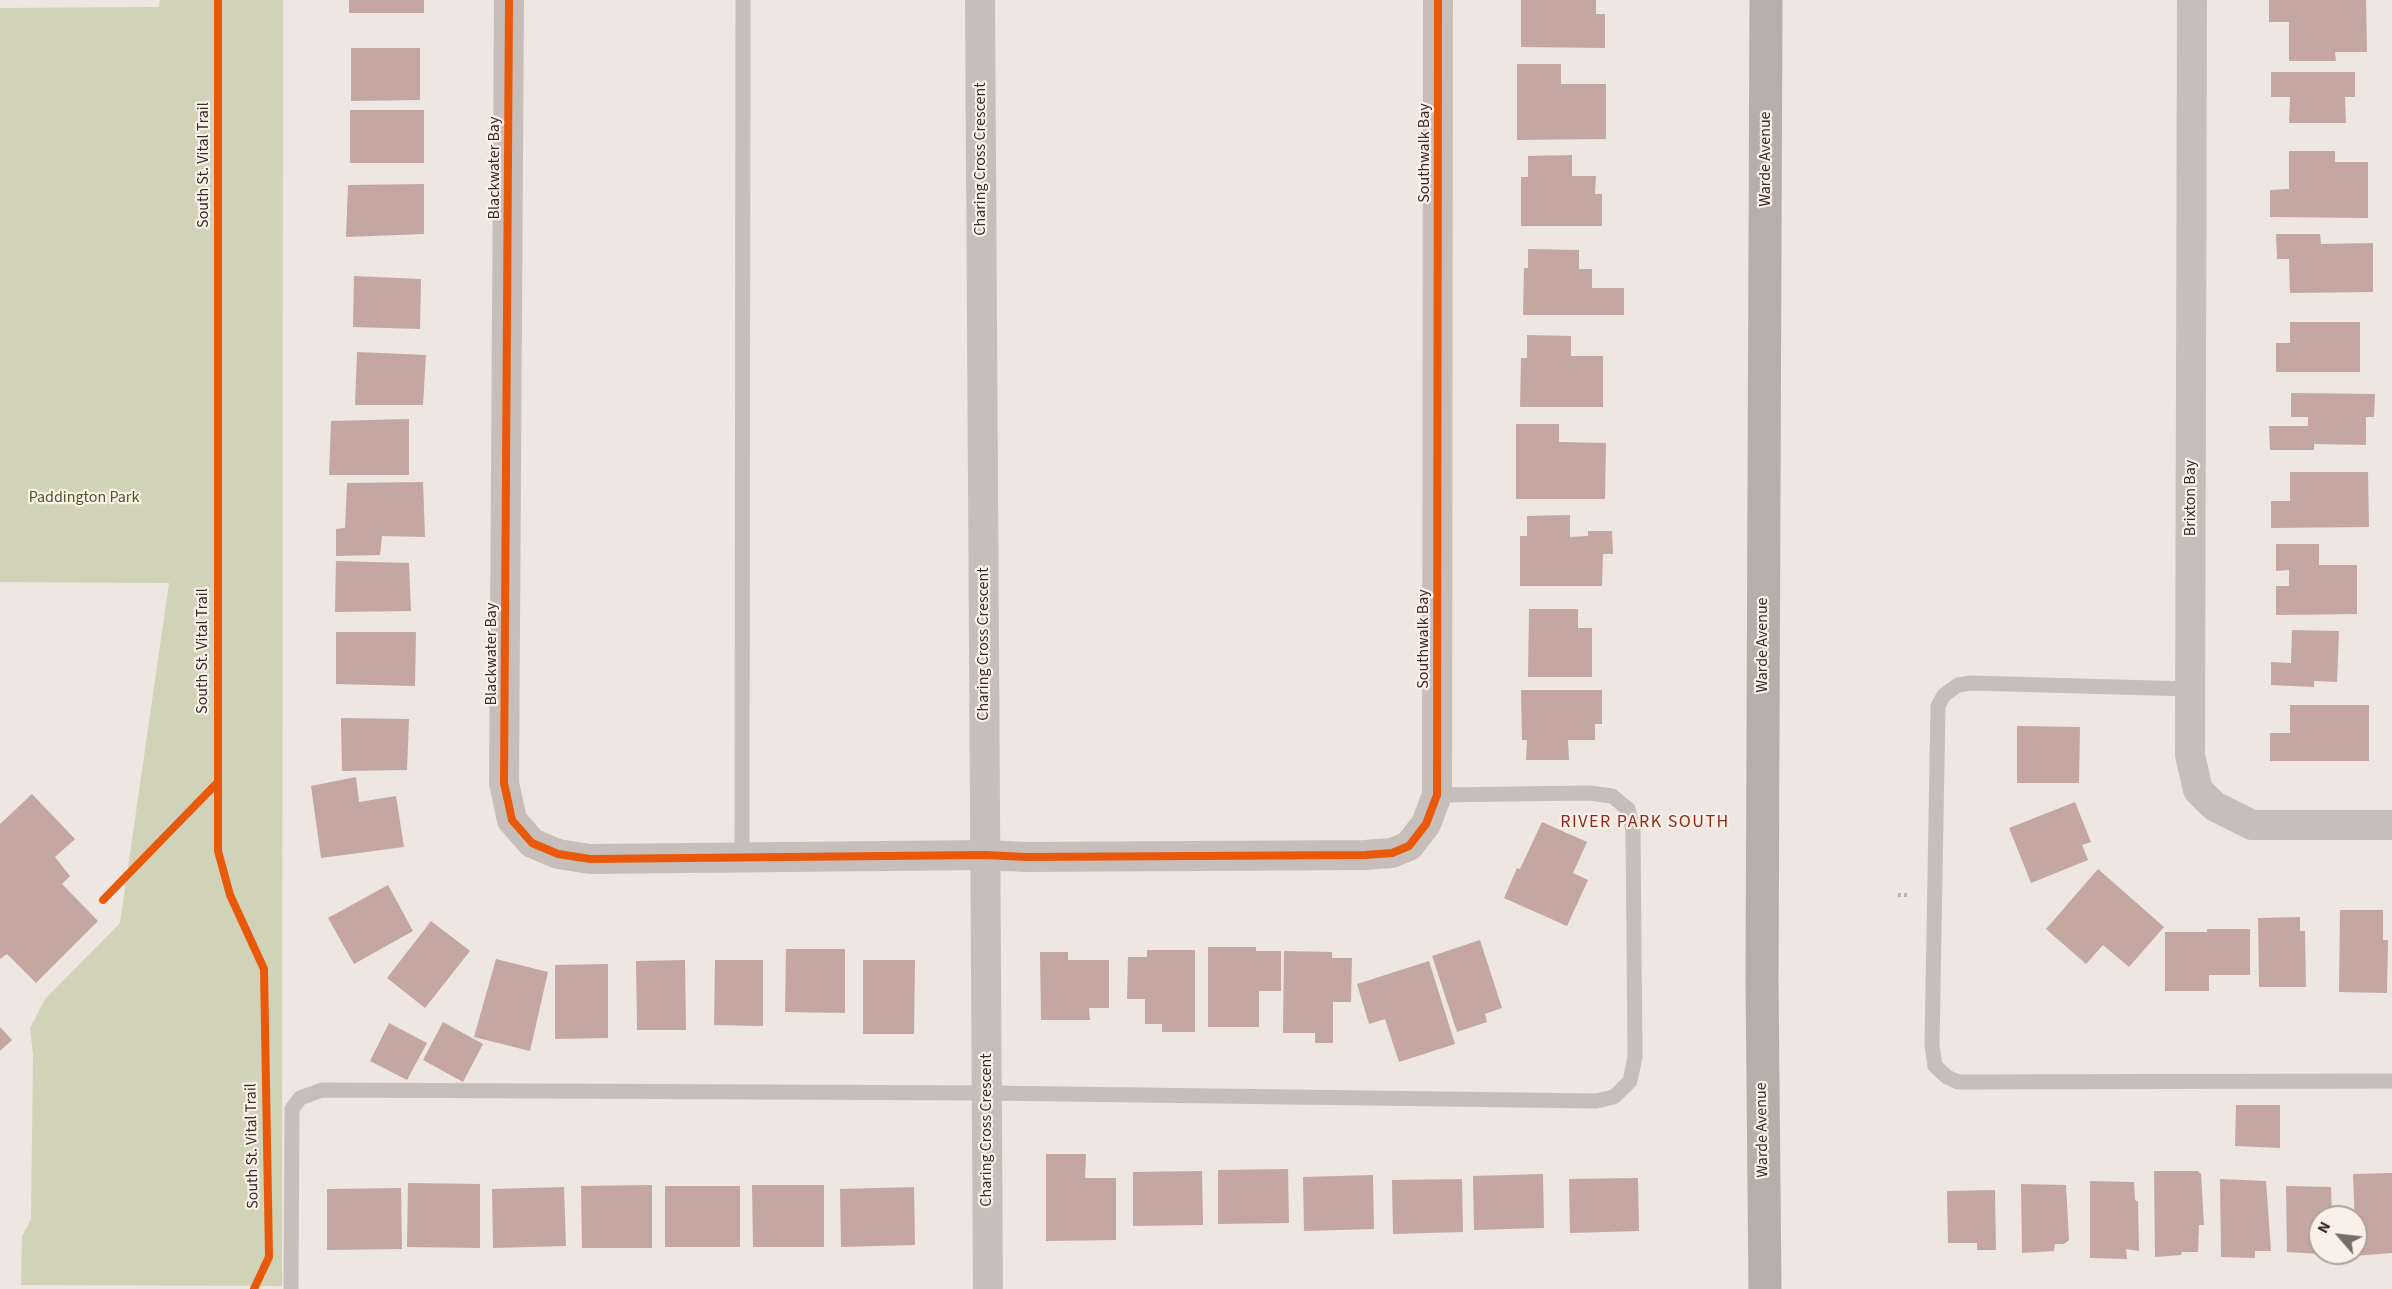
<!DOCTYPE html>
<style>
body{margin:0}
#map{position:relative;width:2392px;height:1289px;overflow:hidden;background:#eee6e0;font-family:"Source Sans 3",sans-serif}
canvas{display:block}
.north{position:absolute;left:2308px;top:1205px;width:60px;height:60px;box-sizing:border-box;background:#fbf0e7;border:2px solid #ada19a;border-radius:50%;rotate:298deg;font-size:16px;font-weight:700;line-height:24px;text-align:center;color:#382a27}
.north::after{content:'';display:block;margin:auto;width:21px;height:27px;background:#786c68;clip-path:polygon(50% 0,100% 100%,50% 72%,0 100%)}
</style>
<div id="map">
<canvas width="2392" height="1289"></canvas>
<div class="north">N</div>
</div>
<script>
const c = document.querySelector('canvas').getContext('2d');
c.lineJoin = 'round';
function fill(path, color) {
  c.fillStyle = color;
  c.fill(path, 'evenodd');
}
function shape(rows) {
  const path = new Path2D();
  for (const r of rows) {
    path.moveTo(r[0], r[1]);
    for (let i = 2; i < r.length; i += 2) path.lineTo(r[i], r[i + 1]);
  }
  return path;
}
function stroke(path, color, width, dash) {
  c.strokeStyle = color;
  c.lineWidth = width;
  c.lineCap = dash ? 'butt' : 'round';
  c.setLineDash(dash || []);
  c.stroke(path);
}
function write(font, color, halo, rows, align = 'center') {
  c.font = font + ' "Source Sans 3",sans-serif';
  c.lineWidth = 4.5;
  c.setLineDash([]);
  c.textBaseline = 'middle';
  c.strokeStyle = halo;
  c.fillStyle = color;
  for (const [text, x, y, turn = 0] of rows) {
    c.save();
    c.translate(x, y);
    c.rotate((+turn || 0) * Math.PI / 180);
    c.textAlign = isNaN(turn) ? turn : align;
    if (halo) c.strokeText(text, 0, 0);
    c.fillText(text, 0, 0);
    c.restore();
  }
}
fill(shape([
 [160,0,283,0,282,1286,21,1285,22,1236,31,1219,33,1054,30,1028,45,999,120,923,169,583,0,582,0,8,159,7]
]), '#d1d3b8');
fill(shape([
 [349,0,424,0,424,13,349,13],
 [1521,0,1596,0,1596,14,1605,14,1605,48,1521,47],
 [2269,0,2366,0,2367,52,2335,52,2336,61,2289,61,2289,22,2269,22],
 [351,48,420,48,420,100,351,101],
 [1517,64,1561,64,1561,84,1606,84,1606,139,1517,140],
 [2271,72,2355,72,2355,97,2345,97,2346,123,2289,123,2290,97,2271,97],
 [350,110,424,110,424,163,350,163],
 [2289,151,2335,151,2335,162,2368,162,2368,218,2270,217,2270,190,2289,189],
 [1572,155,1572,176,1596,176,1595,194,1602,194,1602,226,1521,226,1521,177,1528,177,1528,156],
 [424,184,424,234,346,237,348,185],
 [2276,234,2320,234,2321,244,2373,243,2373,292,2290,293,2289,259,2277,259],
 [1528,249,1579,250,1579,269,1592,269,1592,288,1624,288,1624,315,1523,315,1524,268,1528,268],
 [354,276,421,279,420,329,353,327],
 [2290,322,2360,322,2360,372,2276,372,2276,343,2290,343],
 [1527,335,1571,336,1571,356,1603,356,1603,407,1520,407,1521,358,1527,358],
 [357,352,426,355,423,405,355,405],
 [2291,393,2375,394,2374,417,2366,417,2366,445,2314,444,2314,450,2270,450,2269,426,2308,426,2308,417,2291,417],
 [409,419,409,475,329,475,331,421],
 [1516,424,1559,424,1559,442,1606,443,1605,499,1516,499],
 [2290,472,2368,472,2369,527,2271,528,2271,501,2290,501],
 [423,482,425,537,382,536,380,555,336,556,336,529,345,528,347,483],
 [1570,515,1570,537,1588,536,1588,531,1612,531,1613,554,1603,554,1602,586,1520,586,1520,536,1527,536,1527,516],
 [2276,544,2319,544,2319,565,2357,565,2357,614,2276,615,2276,586,2289,586,2289,570,2276,571],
 [336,561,409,563,411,611,335,612],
 [1529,609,1578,609,1578,628,1592,628,1592,677,1528,677],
 [2292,630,2339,631,2337,682,2314,681,2314,687,2271,685,2271,662,2291,663],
 [336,632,416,632,415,686,336,684],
 [1521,690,1602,690,1602,724,1595,724,1595,740,1568,740,1569,760,1526,760,1527,740,1522,740],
 [2290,705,2369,705,2369,761,2270,761,2270,733,2290,733],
 [341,718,409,719,407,770,342,771],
 [2017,726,2080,727,2079,783,2017,783],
 [356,777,359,802,396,796,404,847,321,858,311,786],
 [32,794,75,839,55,857,70,876,62,884,98,921,36,983,7,954,0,959,0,824],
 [2075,802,2091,842,2082,845,2088,860,2031,883,2009,828],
 [1542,822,1587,842,1573,873,1588,880,1567,926,1504,898,1517,868,1520,869],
 [2098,869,2164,927,2129,967,2103,945,2086,964,2046,929],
 [388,885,413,931,354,964,328,918],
 [2340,910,2383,910,2383,940,2388,940,2387,993,2339,992],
 [2300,917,2300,931,2305,931,2306,987,2259,987,2258,918],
 [431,921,470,951,425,1008,387,978],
 [2207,929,2250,929,2250,975,2209,975,2209,991,2165,991,2165,932,2207,932],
 [1480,940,1502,1008,1485,1014,1487,1022,1457,1032,1432,956],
 [1208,947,1256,947,1256,951,1281,951,1281,991,1259,991,1259,1027,1208,1027],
 [786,949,845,949,845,1013,785,1012],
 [1147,950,1195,950,1195,1032,1162,1032,1162,1024,1145,1024,1145,999,1127,999,1128,957,1147,957],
 [1284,951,1332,952,1332,958,1352,958,1351,1002,1333,1002,1333,1043,1315,1043,1315,1033,1283,1033],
 [1040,952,1068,952,1068,960,1109,960,1109,1008,1089,1008,1090,1020,1041,1020],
 [496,959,548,972,530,1051,474,1037],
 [685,960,686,1030,637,1030,636,961],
 [715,960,763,960,763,1026,714,1025],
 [863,960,915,960,914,1034,863,1034],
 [1429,961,1455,1044,1399,1062,1385,1019,1369,1024,1357,984],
 [608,964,608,1038,555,1039,555,965],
 [443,1022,483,1044,463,1082,423,1060],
 [389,1023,427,1043,407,1080,370,1061],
 [0,1027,12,1040,0,1051],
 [2236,1105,2280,1105,2280,1148,2235,1146],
 [1046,1154,1086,1154,1085,1178,1116,1178,1116,1240,1046,1241],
 [1288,1169,1289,1223,1218,1224,1218,1170],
 [1202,1171,1203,1225,1133,1226,1133,1172],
 [2154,1171,2198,1171,2201,1174,2204,1225,2199,1225,2198,1252,2182,1252,2181,1255,2155,1257],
 [2392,1173,2392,1253,2353,1256,2353,1253,2356,1253,2353,1174],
 [1543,1174,1544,1228,1474,1230,1473,1176],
 [1373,1175,1374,1229,1304,1231,1303,1177],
 [1638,1178,1639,1231,1570,1233,1569,1179],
 [1462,1179,1463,1232,1393,1234,1392,1180],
 [2220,1179,2266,1181,2271,1251,2255,1251,2255,1258,2221,1257],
 [2090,1181,2134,1182,2135,1200,2138,1202,2139,1251,2126,1249,2127,1259,2090,1258],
 [408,1183,480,1184,480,1248,407,1247],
 [2021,1184,2066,1185,2069,1240,2064,1244,2055,1244,2054,1251,2022,1253],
 [652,1185,652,1248,582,1248,581,1186],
 [752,1185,824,1185,824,1247,753,1247],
 [665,1186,740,1186,740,1247,665,1247],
 [2286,1186,2331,1187,2332,1217,2320,1217,2320,1254,2287,1252],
 [564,1187,566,1246,493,1248,492,1189],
 [914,1187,915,1245,841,1247,840,1189],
 [401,1188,402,1249,327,1250,327,1189],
 [1995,1190,1996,1250,1977,1250,1977,1243,1948,1243,1947,1191]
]), '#c3a7a0');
stroke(shape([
 [1898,895,1909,895]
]), '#c0b6b1', 4, [3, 3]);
stroke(shape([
 [2190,689,1971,683,1958,685,1944,695,1938,706,1932,1045,1935,1066,1947,1077,1958,1082,2392,1081],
 [742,856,743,0],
 [291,1289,292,1109,300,1098,322,1090,987,1093,1596,1101,1614,1097,1630,1081,1635,1057,1633,830,1628,809,1612,796,1589,793,1437,795]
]), '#c7beb9', 15);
stroke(shape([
 [509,0,504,783,512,820,532,843,558,854,590,859,985,855,1026,857,1365,855,1392,853,1409,846,1426,824,1437,795,1438,0],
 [980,0,988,1289],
 [2192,0,2190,755,2198,790,2214,806,2252,825,2392,825]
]), '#c7beb9', 30);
stroke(shape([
 [1765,1289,1762,980,1766,0]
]), '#b8aea9', 33);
stroke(shape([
 [218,0,218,851,230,895,264,969,269,1257,254,1289],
 [509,0,504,783,512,820,532,843,558,854,590,859,985,855,1026,857,1365,855,1392,853,1409,846,1426,824,1437,795,1438,0],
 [103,900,216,784]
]), '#e8590c', 8);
write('16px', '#382a27', '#fbf0e7', [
 ["Southwalk Bay",1425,153,-90],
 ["Charing Cross Crescent",981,159,-90],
 ["Warde Avenue",1766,159,-90],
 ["South St. Vital Trail",204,165,-90],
 ["Blackwater Bay",495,168,-90],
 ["Brixton Bay",2191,498,-90],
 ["Southwalk Bay",1424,639,-90],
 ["Charing Cross Crescent",984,644,-90],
 ["Warde Avenue",1763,645,-90],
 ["South St. Vital Trail",203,651,-90],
 ["Blackwater Bay",492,654,-90],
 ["Charing Cross Crescent",987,1130,-90],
 ["Warde Avenue",1763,1130,-91],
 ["South St. Vital Trail",253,1146,-91]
]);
write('16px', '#4c5828', '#fbf0e7', [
 ["Paddington Park",84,498]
]);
c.letterSpacing = '1.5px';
write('18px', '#8e2919', '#fbf0e7', [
 ["RIVER PARK SOUTH",1645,823]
]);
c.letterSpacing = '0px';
</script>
